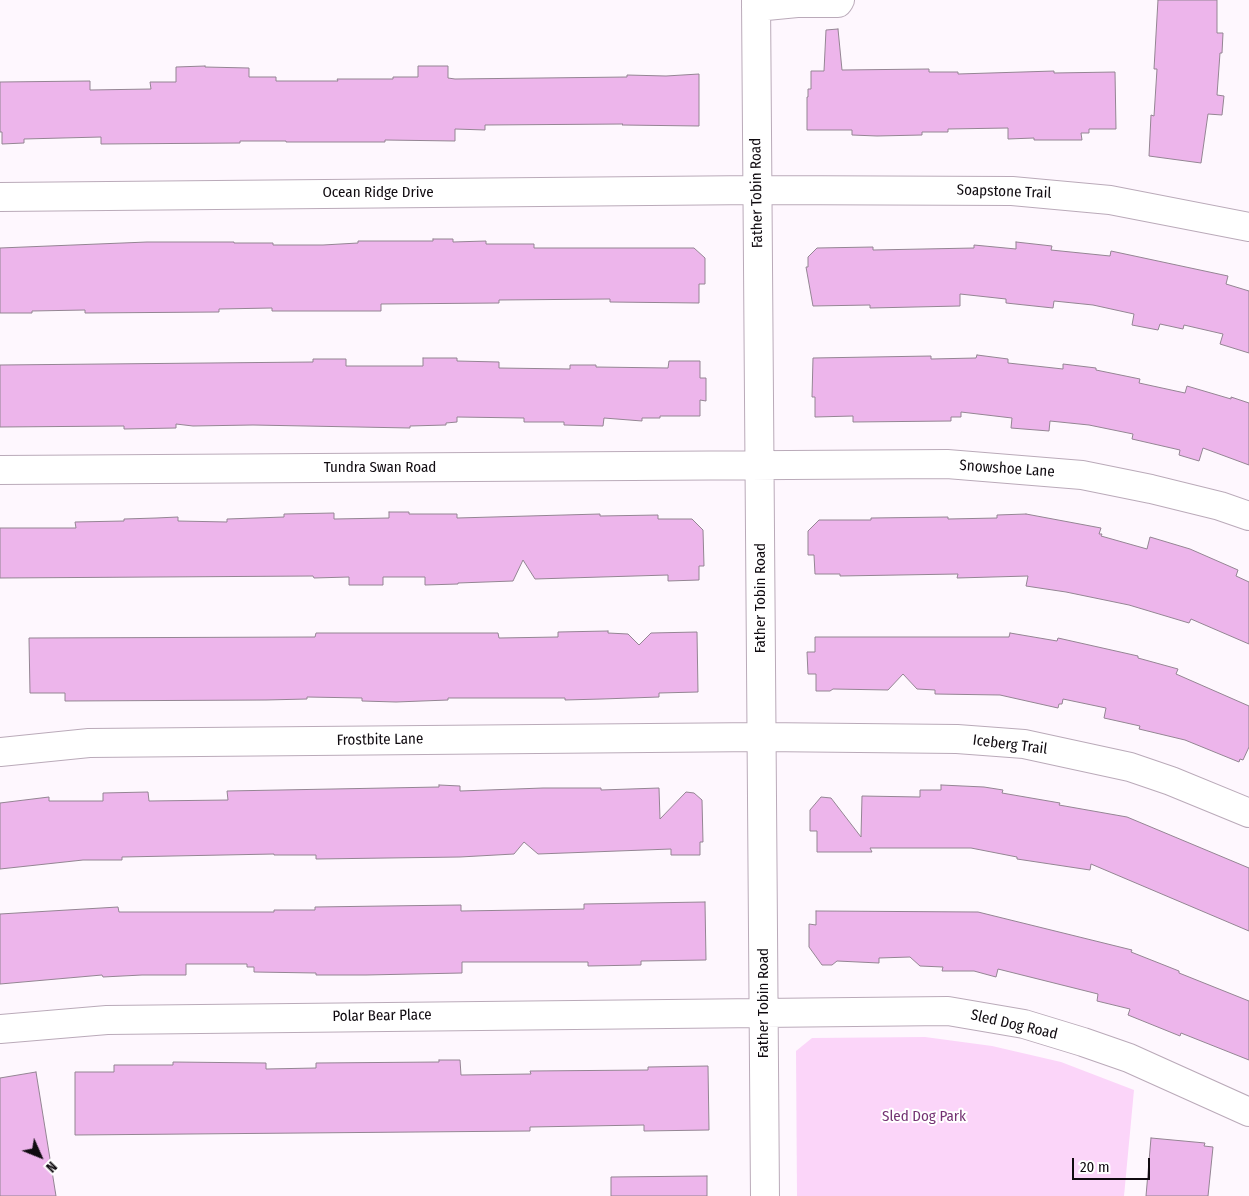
<!DOCTYPE html>
<style>
body{margin:0}
#map{position:relative;width:1249px;height:1196px;overflow:hidden;background:#fef7fe;font-family:"Fira Sans Condensed",sans-serif}
canvas{display:block}
.north{position:absolute;left:15px;top:1131px;width:50px;height:50px;-webkit-text-stroke:4px #fff;paint-order:stroke;rotate:134deg;font-size:14px;font-weight:700;line-height:20px;text-align:center;color:#100b10}
.north::after{content:'';display:block;margin:auto;width:18px;height:22px;background:#100b10;clip-path:polygon(50% 0,100% 100%,50% 72%,0 100%)}
.scale{position:absolute;left:1072px;top:1158px;width:78px;height:22px;box-sizing:border-box;border:2px solid #100b10;border-top:0;padding-left:6px;font-size:15px;line-height:18px;white-space:nowrap;color:#100b10;-webkit-text-stroke:4px #fff;paint-order:stroke}
</style>
<div id="map">
<canvas width="1249" height="1196"></canvas>
<div class="north">N</div>
<div class="scale">20 m</div>
</div>
<script>
const c = document.querySelector('canvas').getContext('2d');
c.lineJoin = 'round';
function fill(path, color) {
  c.fillStyle = color;
  c.fill(path, 'evenodd');
}
function shape(rows) {
  const path = new Path2D();
  for (const r of rows) {
    path.moveTo(r[0], r[1]);
    for (let i = 2; i < r.length; i += 2) path.lineTo(r[i], r[i + 1]);
  }
  return path;
}
function stroke(path, color, width, dash) {
  c.strokeStyle = color;
  c.lineWidth = width;
  c.lineCap = dash ? 'butt' : 'round';
  c.setLineDash(dash || []);
  c.stroke(path);
}
function write(font, color, halo, rows, align = 'center') {
  c.font = font + ' "Fira Sans Condensed",sans-serif';
  c.lineWidth = 4;
  c.setLineDash([]);
  c.textBaseline = 'middle';
  c.strokeStyle = halo;
  c.fillStyle = color;
  for (const [text, x, y, turn = 0] of rows) {
    c.save();
    c.translate(x, y);
    c.rotate((+turn || 0) * Math.PI / 180);
    c.textAlign = isNaN(turn) ? turn : align;
    if (halo) c.strokeText(text, 0, 0);
    c.fillText(text, 0, 0);
    c.restore();
  }
}
fill(shape([
 [925,1037,992,1046,1061,1062,1134,1090,1124,1196,797,1196,796,1051,812,1038]
]), '#fbd5f9');
const building = shape([
 [1158,0,1217,0,1217,33,1223,33,1222,53,1220,53,1217,95,1224,96,1222,115,1208,114,1201,163,1149,156,1151,115,1154,116,1157,69,1154,69,1158,0],
 [838,29,842,70,929,69,929,72,958,72,958,74,1054,71,1054,73,1115,72,1116,129,1089,129,1089,133,1081,133,1082,140,1034,140,1034,138,1008,139,1008,128,948,129,948,132,922,132,922,135,877,136,852,135,852,130,807,130,807,97,808,97,808,89,811,89,811,71,824,71,826,30,838,29],
 [205,66,205,67,249,68,249,77,276,77,276,81,338,81,337,79,393,79,393,77,418,77,418,66,448,66,448,78,455,79,627,77,627,75,666,76,699,74,699,126,622,125,623,124,485,125,485,130,455,129,455,141,385,140,385,142,286,142,286,141,240,141,240,143,101,144,101,137,24,139,24,143,2,144,2,132,0,132,0,82,90,81,90,90,151,89,150,82,176,82,176,67,205,66],
 [433,239,453,239,453,242,486,241,486,244,534,244,534,248,694,248,705,258,705,284,699,284,699,303,610,302,610,299,499,300,499,303,381,304,381,311,272,311,272,308,219,309,219,312,85,313,85,310,32,311,32,313,0,313,0,248,147,242,234,242,234,243,273,243,273,245,323,245,358,243,358,241,433,241,433,239],
 [1016,242,1052,246,1051,250,1110,256,1111,251,1228,276,1226,284,1249,291,1249,353,1220,344,1223,334,1184,325,1183,329,1160,324,1158,330,1132,325,1134,314,1093,305,1054,301,1053,308,1006,303,1006,299,960,294,960,306,870,308,870,305,813,306,806,267,808,267,808,257,817,248,873,247,873,250,974,248,974,245,1016,249,1016,242],
 [977,355,1008,359,1008,363,1063,369,1063,364,1096,368,1096,370,1140,379,1139,383,1185,393,1187,386,1231,399,1231,397,1249,403,1249,465,1203,448,1199,461,1179,455,1180,450,1132,439,1133,434,1089,425,1050,421,1049,431,1011,428,1012,418,961,412,961,417,951,417,951,421,853,422,853,416,815,417,815,397,812,397,813,358,931,356,931,359,976,358,977,355],
 [423,358,457,358,457,361,499,362,499,368,570,369,570,365,596,365,596,367,668,368,669,361,700,361,700,378,706,378,706,401,700,400,700,416,660,416,660,418,642,418,642,421,604,418,603,426,564,425,564,422,524,422,524,418,457,417,457,422,446,423,446,425,410,426,410,428,253,425,193,426,176,424,176,428,124,429,124,426,0,427,0,365,313,362,313,359,346,359,346,366,423,366,423,358],
 [389,512,409,512,409,514,457,514,457,518,600,514,600,516,658,515,658,519,692,519,703,530,704,566,699,566,699,580,668,581,668,575,535,579,523,560,513,581,458,583,458,584,425,585,425,577,383,577,383,585,349,585,349,577,314,578,313,576,0,578,0,528,76,528,75,522,124,521,124,519,156,518,178,517,178,521,227,522,227,519,284,517,284,514,334,513,334,519,389,518,389,512],
 [1026,514,1101,528,1099,534,1102,534,1101,536,1147,549,1150,537,1190,549,1238,570,1236,576,1249,582,1249,644,1191,619,1189,623,1129,605,1066,592,1026,586,1028,576,957,578,958,574,840,576,840,574,815,574,814,555,808,555,808,531,819,520,871,520,871,518,948,517,948,519,997,518,997,515,1026,514],
 [608,631,608,633,628,634,639,645,651,633,697,632,698,692,659,693,659,697,602,699,565,700,565,698,448,698,448,700,396,702,362,701,362,698,307,697,307,699,266,700,65,701,65,693,30,693,29,638,315,637,316,633,498,633,499,638,558,637,558,632,608,631],
 [1010,633,1057,641,1058,638,1138,656,1138,658,1178,669,1176,674,1249,706,1249,747,1243,760,1240,759,1239,762,1185,740,1139,729,1140,726,1104,718,1106,708,1063,699,1062,704,1059,704,1058,708,1000,695,935,694,935,690,917,689,903,674,888,690,833,689,830,691,816,691,816,674,808,674,807,652,815,652,815,637,1009,637,1010,633],
 [439,785,460,786,460,791,543,788,601,788,601,790,659,788,660,819,686,792,694,793,702,800,703,842,700,842,700,855,671,855,671,849,538,854,524,842,514,854,460,857,316,859,316,855,274,855,274,854,122,857,122,860,83,860,0,869,0,803,49,797,49,801,103,801,103,793,148,792,149,801,228,800,227,791,439,787,439,785],
 [941,785,984,787,1003,790,1002,793,1060,803,1059,805,1127,817,1249,868,1249,931,1091,864,1090,870,1017,859,1017,857,971,848,870,848,872,852,817,852,817,831,810,831,810,810,821,797,831,798,861,837,862,796,920,797,920,790,941,790,941,785],
 [705,902,706,960,641,961,641,965,588,966,588,962,462,962,462,973,366,975,316,975,316,973,254,972,254,967,247,967,247,964,186,964,186,975,142,975,103,977,102,975,0,984,0,914,118,907,119,912,274,912,274,910,315,910,315,907,385,906,461,905,461,911,584,909,584,904,705,902],
 [816,911,978,912,1132,950,1131,952,1179,971,1179,973,1249,1001,1249,1060,1181,1033,1180,1036,1128,1015,1130,1009,1097,1001,1098,994,998,969,996,977,974,971,942,971,943,967,920,966,910,957,879,958,879,963,837,961,832,965,822,965,809,947,809,924,816,925,816,911],
 [439,1060,460,1060,461,1075,531,1074,530,1071,648,1070,648,1067,708,1066,709,1130,644,1131,644,1125,530,1127,530,1131,75,1135,75,1072,114,1072,114,1065,173,1065,173,1062,266,1063,266,1069,316,1068,316,1063,439,1062,439,1060],
 [36,1072,56,1196,0,1196,0,1078,36,1072],
 [1151,1138,1205,1143,1204,1146,1213,1147,1208,1196,1146,1196,1151,1138],
 [707,1176,707,1196,611,1196,611,1177,707,1176]
]);
fill(building, '#edb5eb');
stroke(building, '#948593', 1);
const minor = shape([
 [756,0,765,1196],
 [756,7,797,3,838,3,840,0],
 [0,197,757,190,1012,191,1110,200,1249,227],
 [0,470,947,464,1082,475,1151,489,1220,506,1249,516],
 [0,752,89,743,761,737,957,739,1024,744,1130,767,1171,781,1249,813],
 [0,1029,107,1020,948,1011,1024,1024,1083,1042,1129,1058,1249,1112]
]);
stroke(minor, '#baaab9', 30);
stroke(minor, '#fff', 28);
write('15px', '#100b10', '#fff', [
 ["Soapstone Trail",1004,192,2],
 ["Ocean Ridge Drive",378,193],
 ["Father Tobin Road",757,193,-91],
 ["Tundra Swan Road",380,468],
 ["Snowshoe Lane",1007,469,4],
 ["Father Tobin Road",761,598,-90],
 ["Frostbite Lane",380,740,-1],
 ["Iceberg Trail",1010,745,7],
 ["Father Tobin Road",764,1003,-90],
 ["Polar Bear Place",382,1016,-1],
 ["Sled Dog Road",1014,1025,13]
]);
write('15px', '#743373', '#fff', [
 ["Sled Dog Park",924,1117]
]);
</script>
